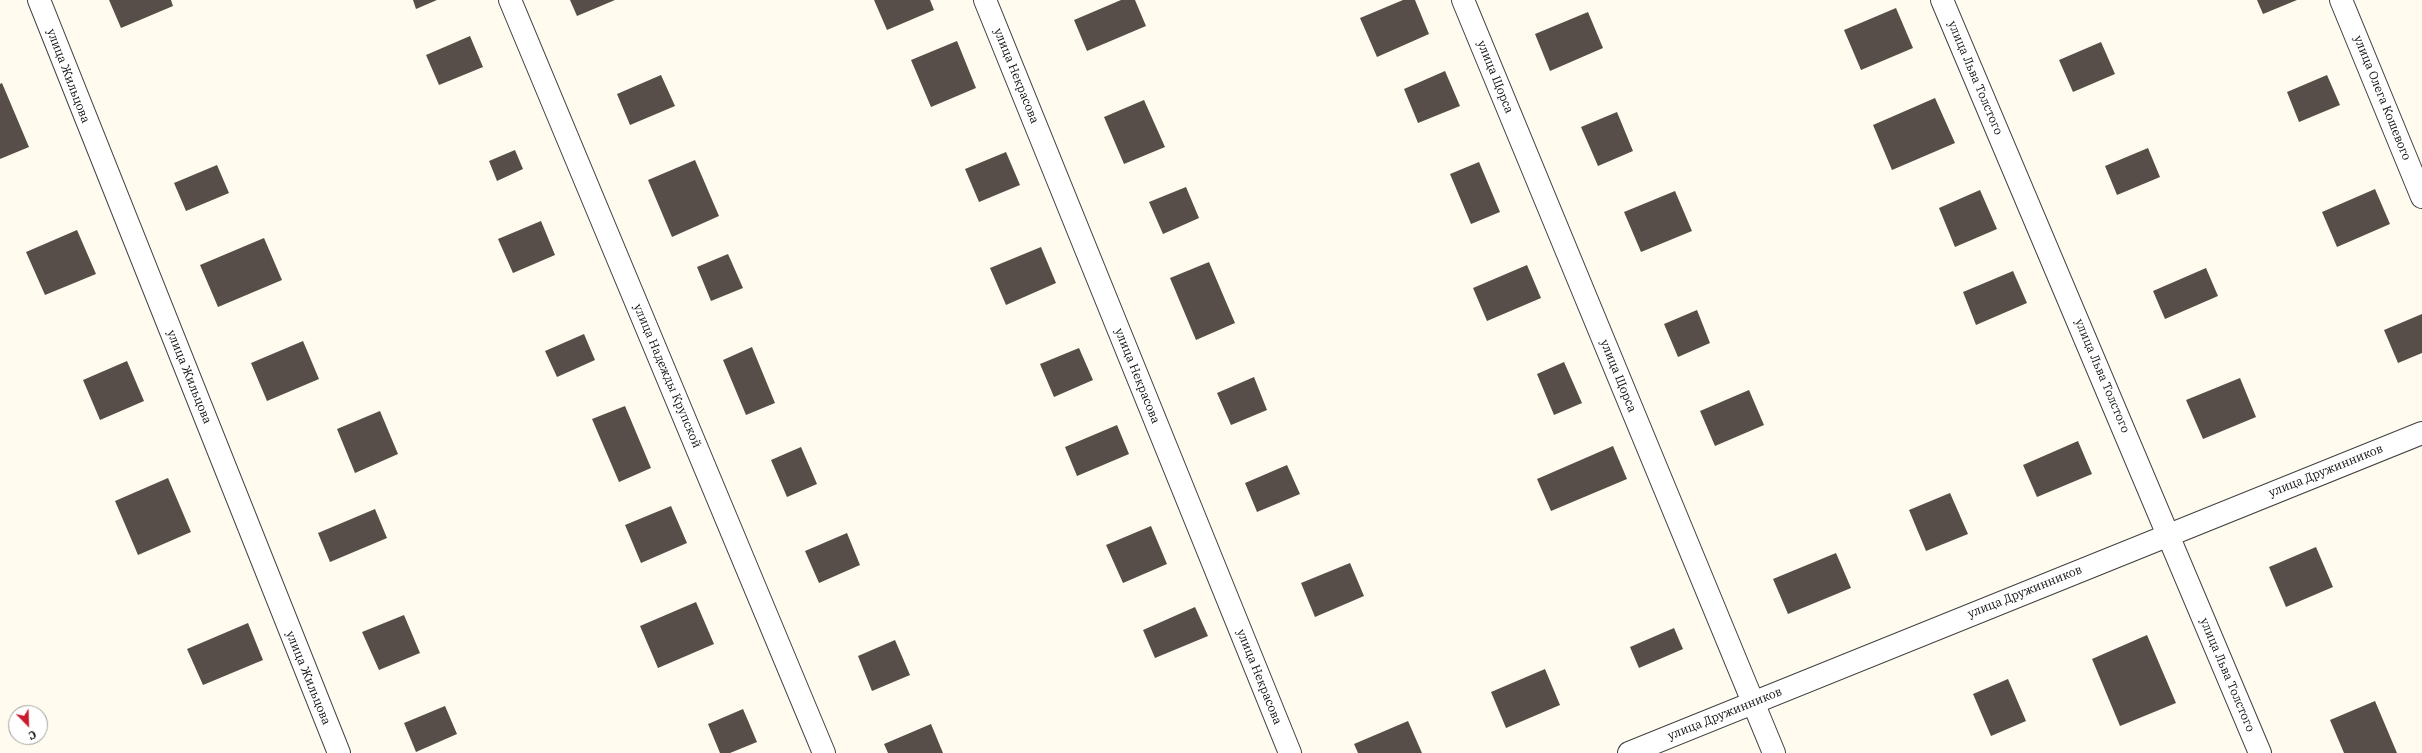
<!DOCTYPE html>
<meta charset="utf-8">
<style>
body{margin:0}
#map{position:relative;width:2422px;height:753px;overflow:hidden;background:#fffbee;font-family:"IBM Plex Serif",serif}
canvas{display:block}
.north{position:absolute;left:8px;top:705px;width:40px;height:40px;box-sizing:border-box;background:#fff;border:1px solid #9f9f9f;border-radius:50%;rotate:157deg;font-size:11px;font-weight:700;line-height:16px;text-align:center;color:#0e0e0e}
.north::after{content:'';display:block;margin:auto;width:14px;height:18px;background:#c81b2d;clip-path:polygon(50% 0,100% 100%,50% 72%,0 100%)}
</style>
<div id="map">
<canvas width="2422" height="753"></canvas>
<div class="north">С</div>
</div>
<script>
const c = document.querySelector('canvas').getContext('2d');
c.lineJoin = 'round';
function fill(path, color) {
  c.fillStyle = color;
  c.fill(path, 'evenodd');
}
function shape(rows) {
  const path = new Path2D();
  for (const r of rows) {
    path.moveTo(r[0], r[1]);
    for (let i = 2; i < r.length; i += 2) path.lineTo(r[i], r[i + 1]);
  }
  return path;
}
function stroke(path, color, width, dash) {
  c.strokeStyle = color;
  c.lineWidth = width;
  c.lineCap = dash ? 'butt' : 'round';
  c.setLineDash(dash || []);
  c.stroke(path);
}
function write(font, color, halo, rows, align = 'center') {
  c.font = font + ' "IBM Plex Serif",serif';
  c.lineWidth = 4;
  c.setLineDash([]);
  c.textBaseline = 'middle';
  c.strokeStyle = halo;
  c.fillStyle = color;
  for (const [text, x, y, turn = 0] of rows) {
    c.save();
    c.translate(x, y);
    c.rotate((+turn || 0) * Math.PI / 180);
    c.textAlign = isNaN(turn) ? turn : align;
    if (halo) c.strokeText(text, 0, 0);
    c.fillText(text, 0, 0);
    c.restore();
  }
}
fill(shape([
 [109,0,171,0,173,6,121,28],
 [413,0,437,0,416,9],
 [570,0,615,0,577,16],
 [874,0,930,0,934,10,887,30],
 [1121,0,1135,0,1146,26,1087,51,1074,20],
 [1403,0,1415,0,1429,34,1377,57,1360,18],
 [2257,0,2297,0,2263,14],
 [1896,8,1913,48,1861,70,1844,30],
 [1588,12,1603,48,1550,71,1535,34],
 [470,36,483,67,439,85,426,55],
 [957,41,976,88,931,107,911,60],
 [2101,42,2115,74,2073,92,2059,60],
 [1445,71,1460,106,1418,123,1404,89],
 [661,75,675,106,630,125,617,94],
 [2327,75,2340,105,2299,122,2287,92],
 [2,83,29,147,0,159,0,84],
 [1935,98,1955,143,1892,170,1873,125],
 [1144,100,1165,147,1124,164,1104,117],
 [1617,112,1633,151,1598,166,1581,127],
 [2148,148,2160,177,2117,195,2105,166],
 [515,150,523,169,497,181,489,161],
 [1006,152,1020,185,979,202,965,169],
 [695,160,719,216,672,237,648,180],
 [1479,162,1500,212,1471,224,1450,174],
 [217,165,229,193,186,211,174,183],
 [1186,187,1199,218,1163,234,1149,202],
 [2375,189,2390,224,2337,247,2322,212],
 [1980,190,1997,229,1955,247,1939,208],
 [1675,191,1692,231,1641,252,1624,212],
 [541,221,555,255,513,273,498,239],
 [77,230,96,274,45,295,26,252],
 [264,238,282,280,218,307,200,265],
 [1041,247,1056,283,1006,305,990,268],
 [728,254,743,288,711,301,697,267],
 [1209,262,1235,323,1196,340,1170,278],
 [1527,265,1541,298,1487,321,1473,288],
 [2206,268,2218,296,2165,319,2153,291],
 [2013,271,2027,303,1976,325,1963,292],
 [1697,310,1710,343,1678,357,1664,324],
 [2422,314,2422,353,2398,363,2384,330],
 [584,334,595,360,557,377,545,351],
 [303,341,319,379,267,401,251,363],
 [752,347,775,403,746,415,723,360],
 [1079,348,1093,380,1054,397,1040,364],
 [127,361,144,401,100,420,83,380],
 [1564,362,1582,403,1554,415,1537,374],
 [1254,377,1267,410,1231,425,1217,393],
 [2240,378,2256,417,2203,439,2186,400],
 [1749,390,1764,425,1715,446,1700,411],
 [625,406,651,468,619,482,592,419],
 [380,411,398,454,355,473,337,429],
 [1117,425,1129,454,1077,476,1065,447],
 [2078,441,2092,474,2037,497,2023,465],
 [1613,446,1627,479,1551,511,1537,479],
 [801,447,817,484,787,497,771,460],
 [1287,465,1300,494,1257,512,1245,483],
 [168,478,191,532,138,555,115,501],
 [1950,493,1968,534,1926,551,1909,510],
 [671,506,687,543,641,563,625,525],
 [375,509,387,538,330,562,318,533],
 [1151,526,1167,564,1123,583,1106,545],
 [847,533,860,565,819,583,805,551],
 [2316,547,2333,587,2286,607,2269,567],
 [1836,553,1851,588,1788,614,1773,579],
 [1350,563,1364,596,1315,617,1301,583],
 [696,602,714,644,658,668,640,626],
 [1195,607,1208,636,1155,658,1143,630],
 [404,615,420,653,379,670,362,632],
 [248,623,263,660,203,685,187,649],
 [1674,628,1683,649,1639,668,1630,647],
 [2147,635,2176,703,2120,726,2092,659],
 [895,640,910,675,872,691,858,656],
 [1545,669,1560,705,1506,728,1491,692],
 [2008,679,2026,721,1991,736,1973,694],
 [2375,701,2397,753,2344,753,2330,720],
 [445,706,457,734,416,752,404,723],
 [743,709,757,742,730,753,720,753,708,724],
 [1408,721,1422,753,1358,753,1354,744],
 [931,724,943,753,888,753,884,744]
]), '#574e49');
const minor = shape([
 [39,0,339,753],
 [510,0,824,753],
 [985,0,1290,753],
 [1463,0,1774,753],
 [1942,0,2260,753],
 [2341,0,2422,197],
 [1629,753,2422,433]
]);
stroke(minor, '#414141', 24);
stroke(minor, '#fff', 22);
write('12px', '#0e0e0e', '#fff', [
 ["улица Жильцова",68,76,69],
 ["улица Некрасова",1016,76,68],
 ["улица Щорса",1495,77,68],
 ["улица Льва Толстого",1975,78,67],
 ["улица Олега Кошевого",2382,98,68],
 ["улица Надежды Крупской",667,376,67],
 ["улица Некрасова",1137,376,68],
 ["улица Щорса",1618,376,68],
 ["улица Льва Толстого",2102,376,67],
 ["улица Жильцова",189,377,68],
 ["улица Дружинников",2326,471,-22],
 ["улица Дружинников",2025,592,-22],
 ["улица Льва Толстого",2227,675,67],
 ["улица Некрасова",1259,677,68],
 ["улица Жильцова",308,678,68],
 ["улица Дружинников",1725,714,-22]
]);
</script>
